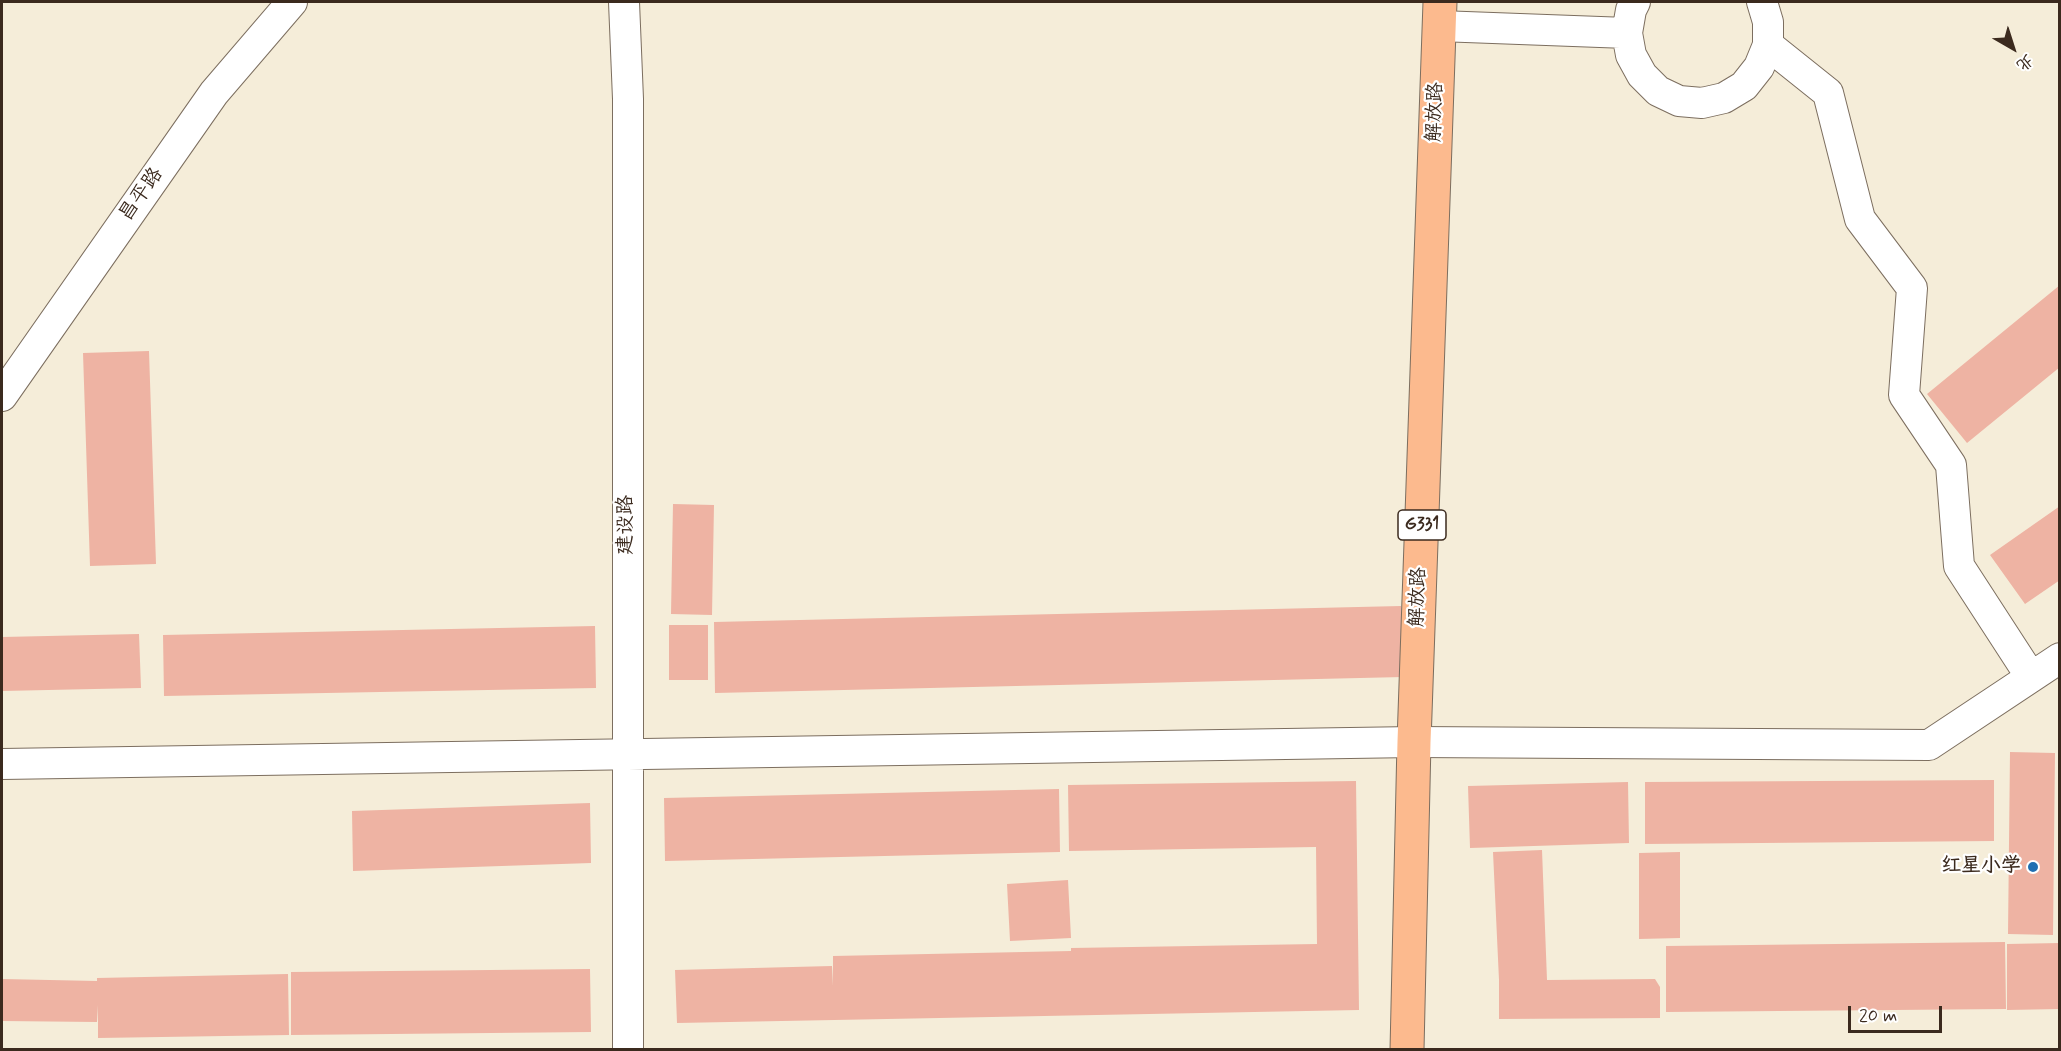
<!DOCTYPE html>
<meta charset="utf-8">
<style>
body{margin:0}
#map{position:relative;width:2061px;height:1051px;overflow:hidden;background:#f5edd9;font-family:Mynerve,"LXGW WenKai TC",sans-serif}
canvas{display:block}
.frame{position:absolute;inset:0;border:3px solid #3b2a1e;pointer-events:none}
.north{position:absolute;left:1983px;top:18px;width:60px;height:60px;-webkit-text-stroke:4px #fff;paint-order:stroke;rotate:141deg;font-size:16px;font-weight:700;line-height:24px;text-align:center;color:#3b2a1e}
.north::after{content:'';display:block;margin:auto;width:21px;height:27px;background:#3b2a1e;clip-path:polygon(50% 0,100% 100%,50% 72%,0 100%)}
.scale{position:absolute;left:1848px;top:1006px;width:94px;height:27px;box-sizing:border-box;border:3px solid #3b2a1e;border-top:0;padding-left:8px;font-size:18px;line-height:21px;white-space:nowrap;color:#3b2a1e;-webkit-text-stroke:4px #fff;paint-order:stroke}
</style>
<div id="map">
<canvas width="2061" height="1051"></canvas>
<div class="frame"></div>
<div class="north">北</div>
<div class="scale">20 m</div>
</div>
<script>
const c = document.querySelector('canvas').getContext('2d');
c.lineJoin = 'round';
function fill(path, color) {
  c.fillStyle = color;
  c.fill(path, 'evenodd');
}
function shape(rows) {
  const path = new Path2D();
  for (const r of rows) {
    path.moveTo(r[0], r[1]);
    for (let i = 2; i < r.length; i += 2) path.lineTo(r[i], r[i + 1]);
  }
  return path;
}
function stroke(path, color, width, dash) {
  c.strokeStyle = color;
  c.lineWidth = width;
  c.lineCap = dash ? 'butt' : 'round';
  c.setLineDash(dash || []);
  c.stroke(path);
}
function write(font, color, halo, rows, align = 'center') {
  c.font = font + ' Mynerve,"LXGW WenKai TC",sans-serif';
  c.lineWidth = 4.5;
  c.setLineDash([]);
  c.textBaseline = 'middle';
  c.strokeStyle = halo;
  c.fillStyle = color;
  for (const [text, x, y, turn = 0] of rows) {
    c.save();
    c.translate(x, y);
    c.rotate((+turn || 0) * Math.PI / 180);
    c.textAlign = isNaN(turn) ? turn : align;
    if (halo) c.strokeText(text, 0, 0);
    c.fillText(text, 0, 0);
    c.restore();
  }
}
fill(shape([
 [2060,285,2060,367,1967,443,1927,394],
 [149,351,156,564,90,566,83,353],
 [673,504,714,505,712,615,671,614],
 [2060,506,2060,580,2025,604,1990,555],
 [1401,606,1403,677,715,693,714,622],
 [669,625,708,625,708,680,669,680],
 [595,626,596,688,164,696,163,635],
 [139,634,141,688,2,691,2,637],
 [2010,752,2055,753,2053,935,2008,934],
 [1994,780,1994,841,1645,844,1645,782],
 [1356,781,1359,1010,677,1023,675,970,832,966,833,986,833,956,1071,951,1071,948,1317,944,1316,847,1069,851,1068,785],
 [1628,782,1629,843,1470,848,1468,786],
 [1059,789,1060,852,665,861,664,798],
 [590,803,591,863,353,871,352,811],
 [1542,850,1547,980,1655,979,1660,987,1660,1018,1499,1019,1499,980,1493,852],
 [1680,852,1680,938,1639,939,1639,853],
 [1068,880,1071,938,1010,941,1007,884],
 [2005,942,2006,1009,1666,1012,1666,946],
 [2060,943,2060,1009,2007,1010,2007,944],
 [590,969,591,1032,291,1035,291,972],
 [288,974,289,1035,98,1038,98,1005,97,1022,2,1021,2,979,97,981,97,978]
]), '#eeb3a3');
const minor = shape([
 [624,2,628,99,628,1050],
 [1635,2,1631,10,1627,33,1631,55,1642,75,1658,91,1679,101,1702,103,1724,98,1744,86,1759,67,1768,45,1768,22,1762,2],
 [1439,26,1627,33],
 [1768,45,1828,93,1860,219,1912,288,1904,395,1951,465,1959,566,2031,677],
 [2,396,214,93,292,2],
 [2,764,1414,742,1929,745,2060,658]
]);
const trunk = shape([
 [1407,1050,1414,742,1440,2]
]);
stroke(minor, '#7c6e5f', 32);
stroke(trunk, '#7c6e5f', 35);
stroke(minor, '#fff', 30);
stroke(trunk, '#fcba8e', 33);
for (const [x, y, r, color] of [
 [2033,867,6,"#1f6fb2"]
]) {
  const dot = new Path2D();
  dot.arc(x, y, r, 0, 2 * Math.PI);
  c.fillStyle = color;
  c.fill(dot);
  stroke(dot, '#fff', 2);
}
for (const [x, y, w] of [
 [1422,525,48]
]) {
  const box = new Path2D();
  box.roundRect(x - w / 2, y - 15, w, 30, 4.5);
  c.fillStyle = '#fff';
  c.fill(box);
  stroke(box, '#3b2a1e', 1.5);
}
write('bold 18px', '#3b2a1e', null, [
 ["G331",1422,525]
]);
write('20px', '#3b2a1e', '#fff', [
 ["解放路",1436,112,-88],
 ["昌平路",142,195,-55],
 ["建设路",627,525,-90],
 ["解放路",1419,597,-88]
]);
write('bold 20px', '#3b2a1e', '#fff', [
 ["红星小学",2021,867]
], 'right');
</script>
